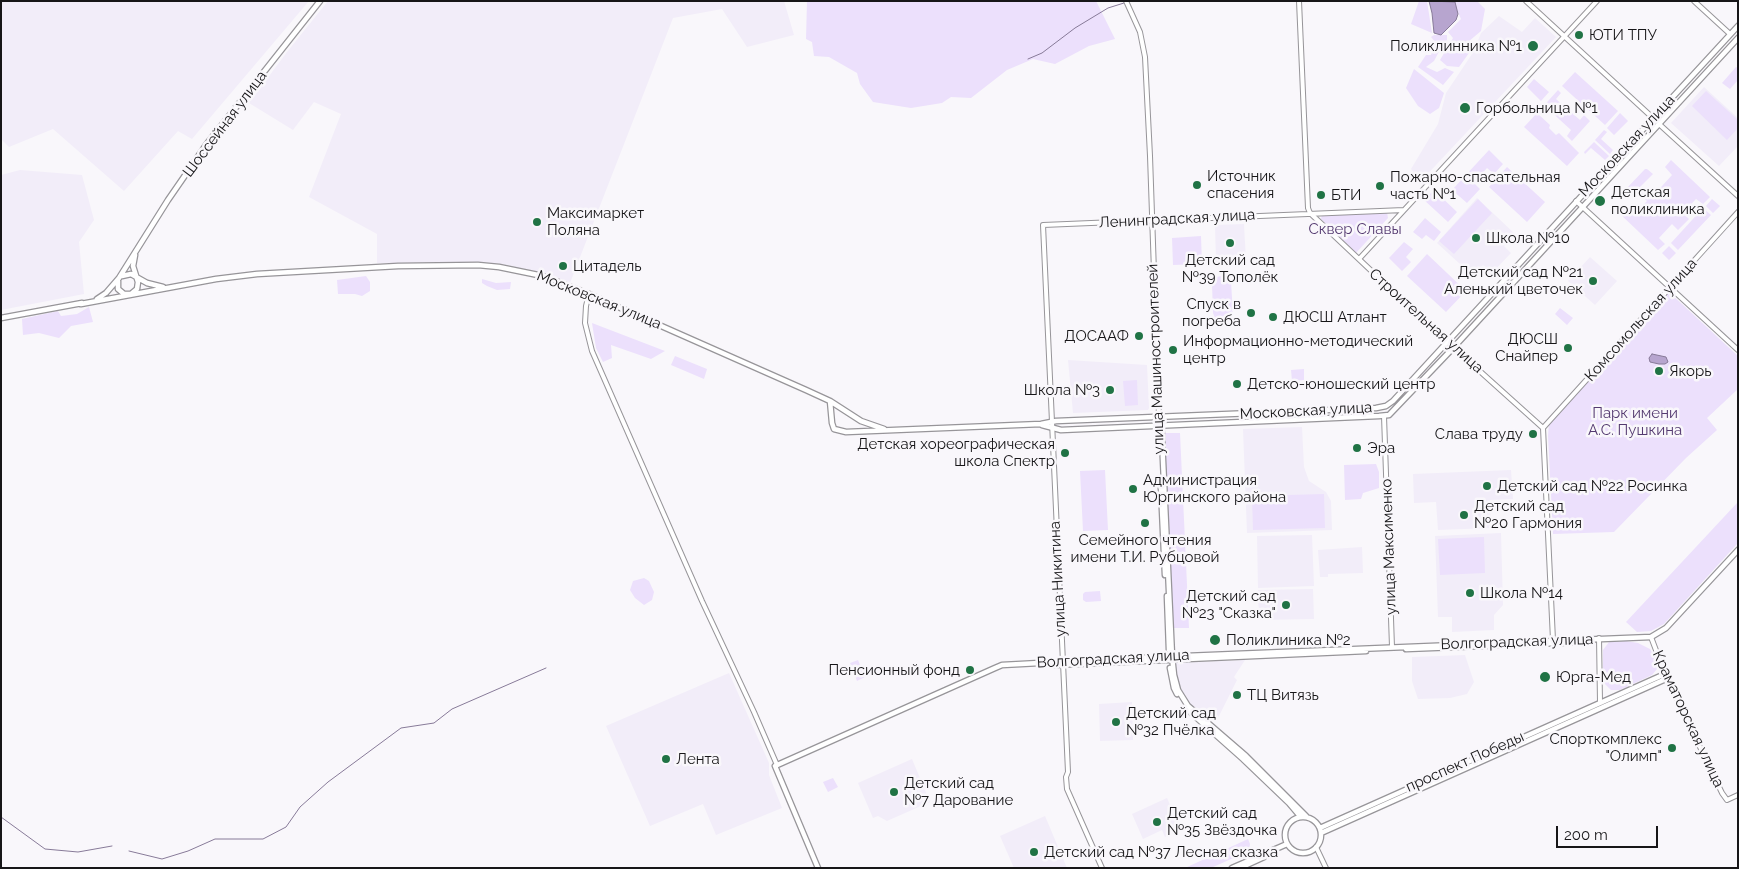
<!DOCTYPE html>
<meta charset="utf-8">
<style>
body{margin:0}
#map{position:relative;width:1739px;height:869px;overflow:hidden;background:#f9f7fb;font-family:Raleway,sans-serif}
canvas{display:block}
.frame{position:absolute;inset:0;border:2px solid #171618;pointer-events:none}
.scale{position:absolute;left:1556px;top:826px;width:102px;height:22px;box-sizing:border-box;border:2px solid #171618;border-top:0;padding-left:6px;font-size:15px;line-height:18px;white-space:nowrap;color:#171618;-webkit-text-stroke:4px #f9f7fb;paint-order:stroke}
</style>
<div id="map">
<canvas width="1739" height="869"></canvas>
<div class="frame"></div>
<div class="scale">200 m</div>
</div>
<script>
const c = document.querySelector('canvas').getContext('2d');
c.lineJoin = 'round';
function fill(path, color) {
  c.fillStyle = color;
  c.fill(path, 'evenodd');
}
function shape(rows) {
  const path = new Path2D();
  for (const r of rows) {
    if (r.length === 3) {
      path.moveTo(r[0] + r[2], r[1]);
      path.arc(r[0], r[1], r[2], 0, 2 * Math.PI);
      continue;
    }
    path.moveTo(r[0], r[1]);
    for (let i = 2; i < r.length; i += 2) path.lineTo(r[i], r[i + 1]);
  }
  return path;
}
function stroke(path, color, width, dash) {
  c.strokeStyle = color;
  c.lineWidth = width;
  c.lineCap = dash ? 'butt' : 'round';
  c.setLineDash(dash || []);
  c.stroke(path);
}
function write(font, color, halo, rows, align = 'center') {
  c.font = font + ' Raleway,sans-serif';
  c.lineWidth = 5;
  c.setLineDash([]);
  c.textBaseline = 'middle';
  c.strokeStyle = halo;
  c.fillStyle = color;
  for (const [text, x, y, turn = 0] of rows) {
    c.save();
    c.translate(x, y);
    c.rotate((+turn || 0) * Math.PI / 180);
    c.textAlign = isNaN(turn) ? turn : align;
    if (halo) c.strokeText(text, 0, 0);
    c.fillText(text, 0, 0);
    c.restore();
  }
}
fill(shape([
 [1,1,309,1,192,139,178,131,124,191,53,129,9,147,1,139],
 [328,1,784,1,794,35,747,47,722,9,673,18,570,283,508,265,483,262,377,263,377,234,309,197,341,114,314,102,293,130,249,103,287,52],
 [1499,16,1522,32,1535,18,1556,37,1421,181,1411,169,1438,124,1446,93,1474,51,1481,33],
 [1704,87,1738,118,1738,146,1719,166,1671,123],
 [20,170,82,175,94,220,79,242,84,294,1,310,1,175],
 [1477,198,1515,234,1504,246,1511,253,1492,273,1483,265,1473,276,1437,243],
 [1244,224,1246,261,1216,262,1215,225],
 [1590,257,1617,281,1595,305,1568,281],
 [1068,360,1147,365,1149,408,1148,410,1073,413],
 [1302,427,1304,467,1309,481,1326,492,1331,501,1332,530,1247,533,1243,429],
 [1511,470,1513,499,1490,500,1491,528,1438,530,1436,502,1414,503,1413,474],
 [1501,533,1503,605,1494,615,1494,630,1452,632,1452,617,1438,617,1435,536],
 [1312,535,1314,586,1258,588,1257,536],
 [1362,547,1363,573,1328,574,1328,577,1320,577,1318,550],
 [1313,589,1314,619,1259,620,1258,590],
 [1465,655,1474,682,1467,694,1450,698,1418,699,1412,681,1412,657],
 [1245,660,1234,677,1237,680,1219,716,1215,720,1213,717,1209,721,1194,711,1184,699,1178,687,1174,663],
 [729,673,769,763,769,775,782,808,716,835,703,804,650,826,606,726],
 [1132,702,1133,740,1100,741,1099,704],
 [912,759,930,802,887,821,878,816,873,818,858,783],
 [1167,798,1181,830,1165,837,1162,830,1143,839,1132,814],
 [1045,816,1067,868,1014,868,1000,836]
]), '#f2edf9');
fill(shape([
 [807,1,1096,1,1115,39,1089,46,1055,64,1033,59,1007,70,971,98,951,97,942,103,911,108,873,102,860,84,857,73,829,57,814,56,812,42,806,39],
 [1419,1,1427,1,1432,33,1411,24],
 [1453,1,1477,1,1485,9,1481,31,1468,42,1469,53,1459,67,1447,66,1440,60,1453,38,1448,32,1461,19],
 [1434,35,1447,35,1447,40,1443,44,1434,61,1426,67,1437,72,1445,68,1454,72,1443,85,1418,67,1426,55,1431,55,1436,43,1431,37],
 [1736,67,1738,68,1738,80,1730,89,1722,83],
 [1414,69,1444,93,1439,108,1430,114,1418,106,1406,88],
 [1575,72,1618,111,1605,125,1562,86],
 [1534,79,1549,92,1541,101,1527,87],
 [1558,90,1561,93,1556,99,1580,120,1584,115,1590,121,1572,141,1567,136,1571,130,1548,109,1543,114,1539,111],
 [1706,91,1738,120,1738,128,1727,140,1692,106],
 [1537,113,1550,125,1549,128,1556,135,1559,133,1579,153,1567,166,1524,127],
 [1620,113,1628,121,1614,135,1607,128],
 [1604,130,1607,132,1601,139,1613,150,1610,154,1595,140],
 [1594,142,1609,156,1605,160,1591,148,1585,154,1584,152],
 [1489,150,1503,164,1494,174,1487,168,1474,183,1480,189,1467,203,1452,190],
 [1671,160,1710,197,1703,204,1696,199,1683,213,1689,219,1678,230,1672,224,1659,238,1665,244,1658,250,1620,214,1625,208,1633,215,1647,201,1639,193,1644,188,1653,196,1672,175,1665,167],
 [1507,167,1545,202,1527,222,1489,187],
 [1645,169,1647,169,1653,174,1631,196,1626,191,1626,189],
 [1434,190,1457,212,1448,222,1424,200],
 [1478,199,1492,213,1454,254,1439,241],
 [1712,199,1720,206,1713,213,1706,206],
 [1703,208,1711,215,1678,250,1671,243],
 [1387,212,1388,218,1356,253,1321,219,1322,214],
 [1425,218,1441,232,1434,241,1426,235,1422,239,1413,232],
 [1201,236,1202,264,1173,265,1172,238],
 [1404,242,1413,249,1406,257,1411,262,1402,271,1389,258],
 [1669,246,1676,253,1669,260,1662,253],
 [1427,254,1466,291,1446,312,1407,276],
 [366,276,370,282,370,291,362,296,355,294,338,294,337,280],
 [1221,276,1226,277,1231,282,1233,313,1227,320,1223,321,1215,318,1213,313,1212,284,1217,277],
 [482,279,496,283,511,282,510,289,497,290,487,286,482,283],
 [1669,292,1738,356,1738,389,1707,418,1717,430,1686,458,1614,532,1553,534,1548,436,1549,423],
 [89,307,93,322,71,326,59,338,39,333,23,335,22,319,58,311,61,316,77,314],
 [1560,308,1573,318,1567,325,1555,314],
 [592,323,665,351,651,359,611,345,612,358,603,362,596,348],
 [675,356,707,369,704,379,671,365],
 [1304,369,1304,380,1292,381,1291,370],
 [1137,380,1138,405,1125,406,1123,381],
 [1162,433,1180,433,1189,628,1171,628],
 [1376,464,1379,472,1379,488,1363,493,1361,499,1345,500,1344,465],
 [1105,470,1108,530,1083,531,1080,471],
 [1324,494,1325,528,1253,530,1252,496],
 [1737,503,1738,543,1664,624,1651,631,1637,632,1626,622],
 [1484,537,1485,573,1440,575,1438,539],
 [644,578,649,581,654,592,652,600,644,605,635,598,630,590,633,581],
 [1100,591,1101,601,1086,602,1083,600,1083,594,1085,592],
 [1626,641,1638,643,1650,649,1657,661,1657,669,1652,675,1620,690,1611,690,1605,684,1603,680,1603,650,1609,642],
 [858,660,865,677,857,681,850,663],
 [833,778,838,787,828,792,823,782],
 [1248,839,1250,844,1249,851,1211,868,1185,868]
]), '#ece0fc');
const water = shape([
 [1429,1,1455,2,1458,14,1456,20,1441,35,1434,33,1432,13,1429,1],
 [1652,354,1666,357,1668,362,1665,364,1659,364,1650,362,1649,358,1652,354]
]);
fill(water, '#b7a5cf');
stroke(water, '#877a98', 1);
stroke(shape([
 [1028,59,1042,53,1075,28,1108,8,1124,3],
 [1,817,45,849,78,852,112,846],
 [129,851,162,859,188,851,215,839,263,839,286,827,300,807,328,782,401,728,434,723,452,709,546,668]
]), '#877a98', 1);
const tertiary = shape([
 [1126,1,1140,32,1145,57,1150,156,1159,417],
 [1299,1,1308,208,1310,213,1433,329,1543,428,1553,640],
 [1526,1,1653,118],
 [1694,1,1730,34],
 [1659,124,1738,196],
 [1576,201,1738,350],
 [1359,259,1597,1],
 [589,294,586,306,585,323,592,351,702,601,754,712,777,765],
 [1384,416,1392,647],
 [1543,428,1738,212],
 [1651,637,1665,674,1722,793,1727,800,1738,795],
 [1599,638,1600,702],
 [1316,847,1326,868],
 [1102,868,1067,789,1066,777,1068,772,1043,225,1404,210]
]);
const secondary = shape([
 [122,276,131,274,147,283,163,287],
 [118,281,118,289,124,294,131,294,137,289,138,282,133,266,135,255],
 [97,299,106,293,119,278,168,200,206,145,320,1],
 [81,304,216,279,257,274,398,266,478,265,499,267,543,276,589,294,806,390,830,401,861,421,884,429],
 [1,318,82,303],
 [830,401,832,423,834,429,846,432,1041,424,1056,421,1376,408,1386,406,1393,401,1738,26],
 [1161,417,1172,656,1174,675,1178,690,1188,706,1246,756,1306,816],
 [1042,425,1061,430,1379,416,1389,415,1454,347,1738,38],
 [1161,488,1165,575],
 [1167,596,1169,650],
 [1406,649,1583,642],
 [1054,665,1366,651],
 [1170,668,1174,688,1177,694],
 [1189,711,1243,759,1289,803,1300,816],
 [1303,835,18],
 [1320,828,1665,674],
 [1321,833,1668,678],
 [818,868,775,766,995,668,1002,665,1021,664,1112,659,1651,637,1666,628,1738,550],
 [1232,868,1287,844],
 [1240,868,1264,857]
]);
stroke(tertiary, '#979599', 6);
stroke(secondary, '#979599', 7);
stroke(tertiary, '#fff', 4);
stroke(secondary, '#fff', 4.5);
for (const [x, y, r, color] of [
 [1579,35,5,"#207345"],
 [1533,46,6,"#207345"],
 [1465,108,6,"#207345"],
 [1197,185,5,"#207345"],
 [1380,186,5,"#207345"],
 [1321,195,5,"#207345"],
 [1600,201,6,"#207345"],
 [537,222,5,"#207345"],
 [1476,238,5,"#207345"],
 [1230,243,5,"#207345"],
 [563,266,5,"#207345"],
 [1593,281,5,"#207345"],
 [1251,313,5,"#207345"],
 [1273,317,5,"#207345"],
 [1139,336,5,"#207345"],
 [1568,348,5,"#207345"],
 [1173,350,5,"#207345"],
 [1659,371,5,"#207345"],
 [1237,384,5,"#207345"],
 [1110,390,5,"#207345"],
 [1533,434,5,"#207345"],
 [1357,448,5,"#207345"],
 [1065,453,5,"#207345"],
 [1487,486,5,"#207345"],
 [1133,489,5,"#207345"],
 [1464,515,5,"#207345"],
 [1145,523,5,"#207345"],
 [1470,593,5,"#207345"],
 [1286,605,5,"#207345"],
 [1215,640,6,"#207345"],
 [970,670,5,"#207345"],
 [1545,677,6,"#207345"],
 [1237,695,5,"#207345"],
 [1116,722,5,"#207345"],
 [1672,748,5,"#207345"],
 [666,759,5,"#207345"],
 [894,792,5,"#207345"],
 [1157,822,5,"#207345"],
 [1034,852,5,"#207345"]
]) {
  const dot = new Path2D();
  dot.arc(x, y, r, 0, 2 * Math.PI);
  c.fillStyle = color;
  c.fill(dot);
  stroke(dot, '#f9f7fb', 2);
}
write('15px', '#171618', '#f9f7fb', [
 ["ЮТИ ТПУ",1589,35],
 ["Поликлинника №1",1522,46,"right"],
 ["Горбольница №1",1476,108],
 ["Источник",1207,176],
 ["спасения",1207,193],
 ["Пожарно-спасательная",1390,177],
 ["часть №1",1390,194],
 ["Детская",1611,192],
 ["поликлиника",1611,209],
 ["БТИ",1331,195],
 ["Максимаркет",547,213],
 ["Поляна",547,230],
 ["Школа №10",1486,238],
 ["Детский сад",1230,260,"center"],
 ["№39 Тополёк",1230,277,"center"],
 ["Цитадель",573,266],
 ["Детский сад №21",1583,272,"right"],
 ["Аленький цветочек",1583,289,"right"],
 ["Спуск в",1241,304,"right"],
 ["погреба",1241,321,"right"],
 ["ДЮСШ Атлант",1283,317],
 ["ДОСААФ",1129,336,"right"],
 ["ДЮСШ",1558,339,"right"],
 ["Снайпер",1558,356,"right"],
 ["Информационно-методический",1183,341],
 ["центр",1183,358],
 ["Якорь",1669,371],
 ["Детско-юношеский центр",1247,384],
 ["Школа №3",1100,390,"right"],
 ["Слава труду",1523,434,"right"],
 ["Детская хореографическая",1055,444,"right"],
 ["школа Спектр",1055,461,"right"],
 ["Эра",1367,448],
 ["Администрация",1143,480],
 ["Юргинского района",1143,497],
 ["Детский сад №22 Росинка",1497,486],
 ["Детский сад",1474,506],
 ["№20 Гармония",1474,523],
 ["Семейного чтения",1145,540,"center"],
 ["имени Т.И. Рубцовой",1145,557,"center"],
 ["Школа №14",1480,593],
 ["Детский сад",1276,596,"right"],
 ["№23 \"Сказка\"",1276,613,"right"],
 ["Поликлиника №2",1226,640],
 ["Пенсионный фонд",960,670,"right"],
 ["Юрга-Мед",1556,677],
 ["ТЦ Витязь",1247,695],
 ["Детский сад",1126,713],
 ["№32 Пчёлка",1126,730],
 ["Спорткомплекс",1662,739,"right"],
 ["\"Олимп\"",1662,756,"right"],
 ["Лента",676,759],
 ["Детский сад",904,783],
 ["№7 Дарование",904,800],
 ["Детский сад",1167,813],
 ["№35 Звёздочка",1167,830],
 ["Детский сад №37 Лесная сказка",1044,852]
], 'left');
write('15px', '#171618', '#f9f7fb', [
 ["Шоссейная улица",225,124,-53],
 ["Московская улица",1627,146,-47],
 ["Ленинградская улица",1177,219,-3],
 ["Московская улица",599,300,22],
 ["Комсомольская улица",1641,320,-48],
 ["Строительная улица",1426,321,42],
 ["улица Машиностроителей",1156,359,-92],
 ["Московская улица",1306,411,-3],
 ["улица Максименко",1389,547,-92],
 ["улица Никитина",1058,579,-93],
 ["Волгоградская улица",1517,642,-2],
 ["Волгоградская улица",1113,659,-3],
 ["Краматорская улица",1688,719,65],
 ["проспект Победы",1465,762,-24]
]);
write('15px', '#543a70', '#f9f7fb', [
 ["Сквер Славы",1355,229],
 ["Парк имени",1635,413],
 ["А.С. Пушкина",1635,430]
]);
</script>
